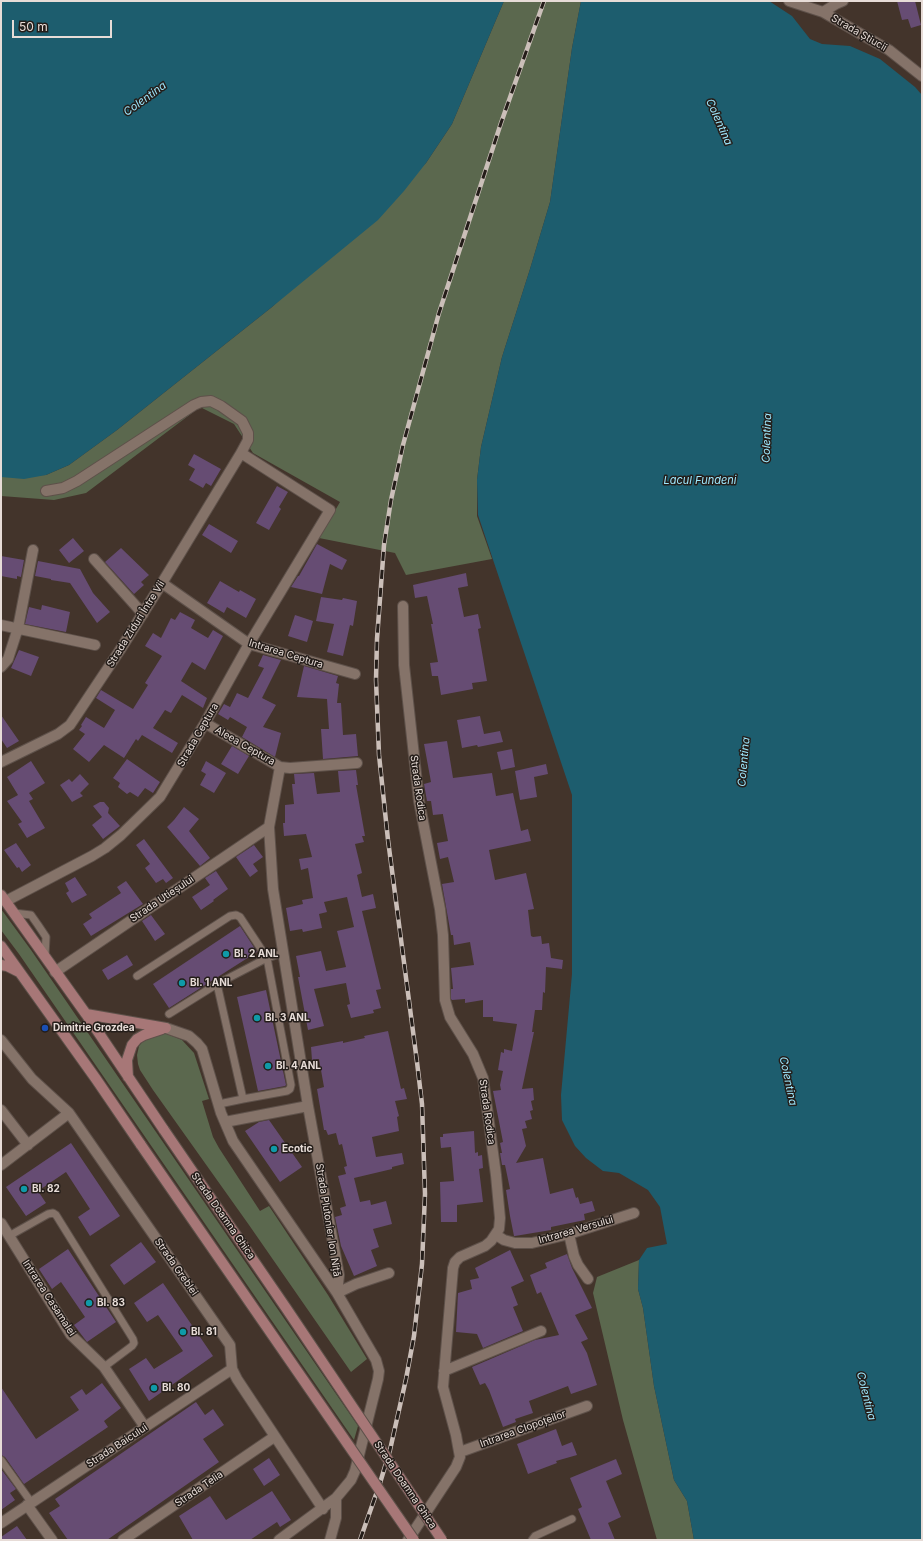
<!DOCTYPE html>
<meta charset="utf-8">
<style>
body{margin:0}
#map{position:relative;width:923px;height:1541px;overflow:hidden;background:#43342b;font-family:Inter,sans-serif}
canvas{display:block}
.frame{position:absolute;inset:0;border:2px solid #e7dcd7;pointer-events:none}
.scale{position:absolute;left:12px;top:20px;width:100px;height:18px;box-sizing:border-box;border:2px solid #e7dcd7;border-top:0;padding-left:5px;font-size:12px;line-height:14px;white-space:nowrap;color:#e7dcd7;-webkit-text-stroke:3px #241d19;paint-order:stroke}
</style>
<div id="map">
<canvas width="923" height="1541"></canvas>
<div class="frame"></div>
<div class="scale">50 m</div>
</div>
<script>
const c = document.querySelector('canvas').getContext('2d');
c.lineJoin = 'round';
function fill(path, color) {
  c.fillStyle = color;
  c.fill(path, 'evenodd');
}
function shape(rows) {
  const path = new Path2D();
  for (const r of rows) {
    path.moveTo(r[0], r[1]);
    for (let i = 2; i < r.length; i += 2) path.lineTo(r[i], r[i + 1]);
  }
  return path;
}
function stroke(path, color, width, dash) {
  c.strokeStyle = color;
  c.lineWidth = width;
  c.lineCap = dash ? 'butt' : 'round';
  c.setLineDash(dash || []);
  c.stroke(path);
}
function write(font, color, halo, rows, align = 'center') {
  c.font = font + ' Inter,sans-serif';
  c.lineWidth = 3;
  c.setLineDash([]);
  c.textBaseline = 'middle';
  c.strokeStyle = halo;
  c.fillStyle = color;
  for (const [text, x, y, turn = 0] of rows) {
    c.save();
    c.translate(x, y);
    c.rotate((+turn || 0) * Math.PI / 180);
    c.textAlign = isNaN(turn) ? turn : align;
    if (halo) c.strokeText(text, 0, 0);
    c.fillText(text, 0, 0);
    c.restore();
  }
}
fill(shape([
 [504,1,581,1,572,48,550,202,530,269,502,357,481,447,477,480,477,516,492,559,406,575,395,553,319,538,340,502,253,453,234,424,200,407,86,493,54,500,1,496,1,477,46,475,69,465,117,430,272,307,426,163,452,124],
 [1,909,31,950,358,1426,354,1440,19,954,1,930],
 [159,1034,167,1034,182,1040,194,1053,209,1099,202,1101,213,1137,219,1148,260,1211,269,1206,328,1295,367,1359,351,1372,249,1225,153,1090,140,1070,138,1064,137,1055,139,1046,144,1040],
 [639,1260,638,1289,643,1308,654,1386,674,1480,687,1501,694,1540,657,1540,623,1420,593,1293,597,1277]
]), '#5b684e');
fill(shape([
 [1,1,504,1,452,124,426,163,404,191,378,220,272,307,117,430,69,465,46,475,24,479,1,477],
 [581,1,769,1,792,16,810,39,822,44,850,46,880,59,915,87,922,95,922,1540,694,1540,687,1501,674,1480,654,1386,643,1308,638,1289,639,1260,647,1248,667,1244,660,1207,648,1190,619,1173,603,1171,586,1158,575,1146,562,1120,561,1095,572,974,572,795,478,515,477,480,481,447,502,357,530,269,550,202,572,48]
]), '#1d5d6e');
fill(shape([
 [897,1,915,1,921,25,911,28,908,19,902,20],
 [194,454,221,469,211,486,206,483,203,488,189,480,195,469,188,465],
 [277,486,288,492,279,507,281,509,269,530,256,523],
 [209,524,238,541,231,553,202,535],
 [73,538,84,551,69,563,59,550],
 [317,544,347,560,342,570,330,564,322,594,291,587,298,576,299,576],
 [121,548,149,575,141,582,144,585,134,594,105,562],
 [1,556,24,560,21,577,17,576,17,579,1,576],
 [38,561,80,569,93,593,110,612,97,623,70,583,51,580,51,579,35,576],
 [466,573,468,586,458,588,464,617,478,614,481,628,478,629,487,681,472,683,473,689,441,695,438,676,432,676,430,663,438,662,431,624,433,624,427,596,415,598,413,585],
 [220,581,239,592,240,590,256,599,246,618,227,607,224,613,207,603],
 [321,597,342,600,343,598,357,601,353,626,350,625,343,656,327,652,334,624,316,621],
 [42,605,70,612,66,632,25,624,29,607,41,610],
 [180,612,195,620,191,628,208,638,213,630,223,636,205,670,192,662,181,681,207,698,203,708,182,695,171,713,165,710,153,728,178,743,172,753,142,735,138,741,136,739,124,758,104,745,89,762,73,749,85,734,79,730,82,726,81,725,86,717,104,728,115,710,96,698,101,690,133,709,148,685,145,683,162,656,145,646,153,633,161,638,171,618,175,620],
 [295,615,313,621,307,642,288,636],
 [19,650,39,657,31,676,11,668],
 [263,655,281,660,262,698,276,705,263,727,281,733,275,757,242,737,247,727,230,717,228,720,218,714,224,704,230,707,237,693,248,698,264,668,258,666],
 [304,666,338,676,336,683,339,684,337,703,341,703,343,735,356,734,358,756,323,759,321,729,329,729,327,699,297,697],
 [1,715,19,741,7,748,1,739],
 [480,716,484,734,500,731,503,742,478,747,477,745,462,748,457,720],
 [447,741,453,778,492,773,496,796,513,793,521,831,528,829,531,841,489,850,495,880,526,873,534,909,528,910,531,936,533,937,541,936,542,944,549,943,551,958,563,960,562,969,546,967,545,993,543,992,542,1010,535,1010,532,1032,534,1032,522,1089,533,1088,534,1100,531,1101,533,1110,530,1111,532,1119,525,1121,527,1128,522,1129,526,1146,516,1163,543,1158,550,1194,573,1188,576,1198,578,1197,580,1204,592,1201,595,1211,584,1214,585,1220,551,1227,551,1230,515,1236,514,1236,510,1216,506,1190,510,1189,505,1165,502,1165,500,1153,502,1153,500,1143,503,1142,493,1091,501,1090,500,1085,503,1071,498,1070,501,1052,504,1053,504,1049,512,1051,517,1024,493,1021,493,1017,483,1017,483,1000,465,1003,465,999,452,1000,451,999,451,989,453,989,451,968,474,965,470,942,454,945,453,935,451,935,442,884,454,882,448,857,440,859,437,843,448,841,443,815,443,814,433,815,431,801,427,801,424,784,431,782,424,744],
 [232,746,249,756,238,774,221,764],
 [512,749,515,767,501,770,497,752],
 [127,759,160,782,153,793,145,788,138,797,130,792,127,794,118,787,120,783,113,778],
 [31,761,45,783,29,793,33,799,29,801,45,828,27,838,18,824,22,822,7,801,18,795,7,777],
 [206,761,226,773,214,793,200,785,206,774,201,771],
 [546,764,548,774,534,777,537,797,520,800,515,771],
 [356,770,358,785,356,785,365,836,362,836,364,842,355,844,362,873,357,875,362,897,373,894,376,908,362,911,381,989,376,990,381,1008,373,1010,374,1013,351,1018,347,1005,350,1004,346,983,314,989,324,1026,308,1030,298,977,300,977,296,956,321,951,326,971,346,967,337,931,354,927,347,897,324,902,327,912,319,914,322,928,303,932,302,929,290,931,286,908,303,904,302,900,313,898,308,868,301,870,299,859,312,857,306,834,284,836,283,823,285,823,285,805,294,804,292,784,295,784,294,774,314,773,317,794,340,792,338,771],
 [80,774,89,784,80,793,83,796,72,802,60,785,69,779,72,782],
 [100,802,104,802,109,808,108,813,120,826,103,839,92,825,102,817,93,806],
 [184,807,199,819,189,831,210,858,200,866,167,827,174,820],
 [144,839,173,878,166,883,163,879,156,883,145,868,150,864,136,845],
 [16,843,31,865,22,872,19,867,17,868,4,850],
 [254,845,263,857,253,864,258,871,250,877,236,857],
 [216,871,228,889,213,900,214,901,201,910,192,897,210,885,205,878],
 [75,877,87,895,72,903,66,893,69,891,65,883],
 [126,881,143,904,91,936,83,924,92,918,89,914,121,893,117,887],
 [151,915,165,934,155,941,142,921],
 [240,926,257,952,169,1008,153,984],
 [127,955,133,965,108,980,102,970],
 [266,990,286,1085,285,1086,258,1091,237,997],
 [388,1031,401,1089,404,1088,407,1099,395,1101,399,1116,397,1117,399,1131,372,1137,376,1157,402,1153,404,1164,392,1167,392,1169,354,1178,360,1202,370,1200,371,1205,386,1201,392,1224,373,1229,379,1247,371,1250,377,1266,354,1276,341,1246,335,1217,342,1215,340,1208,346,1206,338,1176,346,1174,344,1167,347,1166,342,1144,339,1145,336,1133,328,1135,326,1130,324,1130,317,1089,324,1087,319,1059,312,1060,311,1047,343,1041,343,1043,365,1038,364,1036],
 [269,1120,302,1167,280,1182,245,1131,259,1122],
 [474,1131,475,1153,478,1152,478,1156,482,1155,483,1168,479,1169,483,1202,457,1205,457,1222,441,1222,440,1182,454,1181,451,1147,441,1148,440,1137,443,1137,443,1134,452,1133],
 [71,1143,120,1216,90,1236,78,1217,90,1209,66,1172,38,1191,46,1203,26,1216,6,1187],
 [141,1242,156,1262,124,1285,110,1265],
 [68,1249,116,1322,87,1342,74,1325,85,1317,61,1282,52,1289,39,1269],
 [510,1250,524,1281,511,1287,518,1305,513,1307,523,1331,483,1348,477,1334,456,1332,458,1293,472,1289,470,1280,479,1278,475,1268],
 [567,1254,572,1268,592,1308,575,1315,588,1339,581,1342,587,1353,597,1385,571,1394,568,1386,529,1401,533,1413,515,1419,516,1422,503,1427,489,1390,485,1383,480,1385,472,1367,535,1340,559,1335,541,1292,537,1294,530,1275,547,1268,545,1263],
 [163,1283,213,1356,149,1401,129,1369,146,1358,154,1369,183,1351,158,1315,147,1322,134,1303],
 [102,1383,121,1408,104,1421,108,1427,24,1484,5,1457,1,1455,1,1387,36,1439,79,1410,70,1397,82,1389,86,1395],
 [196,1402,205,1415,213,1409,224,1425,203,1439,219,1462,107,1540,68,1540,49,1513,60,1506,55,1499],
 [556,1429,562,1446,572,1442,577,1455,556,1461,557,1463,528,1474,517,1444],
 [269,1458,280,1475,264,1486,253,1469],
 [616,1459,622,1474,606,1481,621,1517,608,1523,615,1540,591,1540,578,1509,582,1507,570,1478],
 [1,1469,16,1489,10,1493,15,1500,1,1510],
 [272,1491,291,1520,280,1527,277,1522,250,1540,193,1540,179,1516,210,1496,226,1520],
 [17,1526,27,1540,1,1540,1,1537]
]), '#664c73');
const lane = shape([
 [14,913,31,915,38,925,46,937,45,956],
 [137,976,230,916,236,915,240,917,267,958,291,1085,290,1089,287,1091,243,1099,217,984],
 [169,1014,217,984,267,958,283,953],
 [219,1104,243,1099],
 [9,1236,48,1214,53,1213,56,1215,133,1339,134,1343,132,1346,104,1367],
 [1,1460,31,1502],
 [532,1540,535,1536,572,1519]
]);
const street = shape([
 [789,1,823,12,866,37,889,50,922,76],
 [823,12,836,4,843,1],
 [94,559,143,614],
 [162,583,249,644,355,674],
 [403,606,404,665,419,801,440,909,443,935,445,1000,450,1017,473,1054,483,1078,496,1175,500,1218,499,1229,491,1241,485,1246,460,1257,455,1262,453,1268,443,1387,456,1435,460,1457,456,1467,408,1540],
 [1,625,95,645],
 [1,667,8,659,18,628,33,550],
 [205,723,280,767,290,768,357,763],
 [1,762,58,734,70,725,120,650,162,583,241,453,248,440,248,433,242,421,221,406,211,401,201,402,194,405,77,481,63,488,46,491],
 [280,767,269,827,273,889,308,1106,339,1275,337,1293,356,1284,389,1273],
 [6,901,92,856,105,848,121,835,160,797,205,723,249,644,330,510,241,453],
 [55,972,269,827],
 [166,1028,189,1036,197,1043,202,1049,221,1113,233,1141,337,1293,376,1360,379,1371,378,1379,355,1471,351,1480,336,1498,279,1540],
 [1,1040,32,1079,69,1113,230,1345,232,1369,237,1379,323,1509],
 [1,1110,28,1145],
 [225,1122,308,1106],
 [1,1165,69,1113],
 [1,1223,71,1335,104,1367,145,1427],
 [569,1234,574,1256,578,1265,588,1279],
 [496,1235,504,1240,515,1243,532,1243,569,1234,634,1213],
 [444,1371,541,1331],
 [460,1452,587,1406],
 [27,1505,52,1540],
 [1,1523,232,1369],
 [123,1540,274,1437],
 [330,1540,336,1518,336,1498]
]);
const secondary = shape([
 [1,895,86,1014,164,1130],
 [1,946,96,1079,141,1145],
 [1,965,7,966,19,972],
 [86,1014,166,1028],
 [128,1077,127,1060,132,1045,137,1039,144,1035,162,1029]
]);
stroke(lane, '#5e514a', 9);
stroke(street, '#5e514a', 12);
stroke(secondary, '#5e514a', 12);
stroke(lane, '#857369', 7);
stroke(street, '#857369', 10);
stroke(secondary, '#a77777', 10);
const rail = shape([
 [360,1540,380,1483,390,1450,406,1379,414,1336,422,1264,425,1194,422,1104,417,1062,388,840,379,755,376,680,377,639,384,545,391,500,403,445,439,313,501,123,544,1]
]);
stroke(rail, '#cbbfb9', 4.5);
stroke(rail, '#241d19', 3, [9]);
const secondaryBridge = shape([
 [164,1130,286,1308,442,1540],
 [141,1145,414,1540]
]);
stroke(secondaryBridge, '#5e514a', 12, []);
stroke(secondaryBridge, '#a77777', 10);
for (const [x, y, r, color] of [
 [226,954,4,"#0f9aa8"],
 [182,983,4,"#0f9aa8"],
 [257,1018,4,"#0f9aa8"],
 [45,1028,4,"#1a4fb4"],
 [268,1066,4,"#0f9aa8"],
 [274,1149,4,"#0f9aa8"],
 [24,1189,4,"#0f9aa8"],
 [89,1303,4,"#0f9aa8"],
 [183,1332,4,"#0f9aa8"],
 [154,1388,4,"#0f9aa8"]
]) {
  const dot = new Path2D();
  dot.arc(x, y, r, 0, 2 * Math.PI);
  c.fillStyle = color;
  c.fill(dot);
  stroke(dot, '#241d19', 1.5);
}
write('10px', '#e7dcd7', '#241d19', [
 ["Strada Știucii",859,33,30],
 ["Strada Ziduri Între Vii",136,624,-58],
 ["Intrarea Ceptura",286,654,17],
 ["Strada Ceptura",198,735,-60],
 ["Aleea Ceptura",245,746,30],
 ["Strada Rodica",418,788,82],
 ["Strada Utieșului",162,899,-34],
 ["Strada Rodica",487,1112,82],
 ["Strada Doamna Ghica",223,1216,55],
 ["Strada Plutonier Ion Niță",328,1220,81],
 ["Intrarea Versului",576,1230,-16],
 ["Strada Greblei",176,1267,55],
 ["Intrarea Casamalei",49,1298,57],
 ["Intrarea Clopoțeilor",523,1429,-20],
 ["Strada Baicului",117,1446,-33],
 ["Strada Doamna Ghica",405,1485,56],
 ["Strada Telia",199,1489,-34]
]);
write('bold 10px', '#e7dcd7', '#241d19', [
 ["Bl. 2 ANL",234,954],
 ["Bl. 1 ANL",190,983],
 ["Bl. 3 ANL",265,1018],
 ["Dimitrie Grozdea",53,1028],
 ["Bl. 4 ANL",276,1066],
 ["Ecotic",282,1149],
 ["Bl. 82",32,1189],
 ["Bl. 83",97,1303],
 ["Bl. 81",191,1332],
 ["Bl. 80",162,1388]
], 'left');
write('italic 11px', '#9de7fd', '#241d19', [
 ["Colentina",145,99,-36],
 ["Colentina",719,122,66],
 ["Colentina",767,438,-88],
 ["Lacul Fundeni",700,481],
 ["Colentina",744,762,-85],
 ["Colentina",788,1081,78],
 ["Colentina",866,1396,76]
]);
</script>
